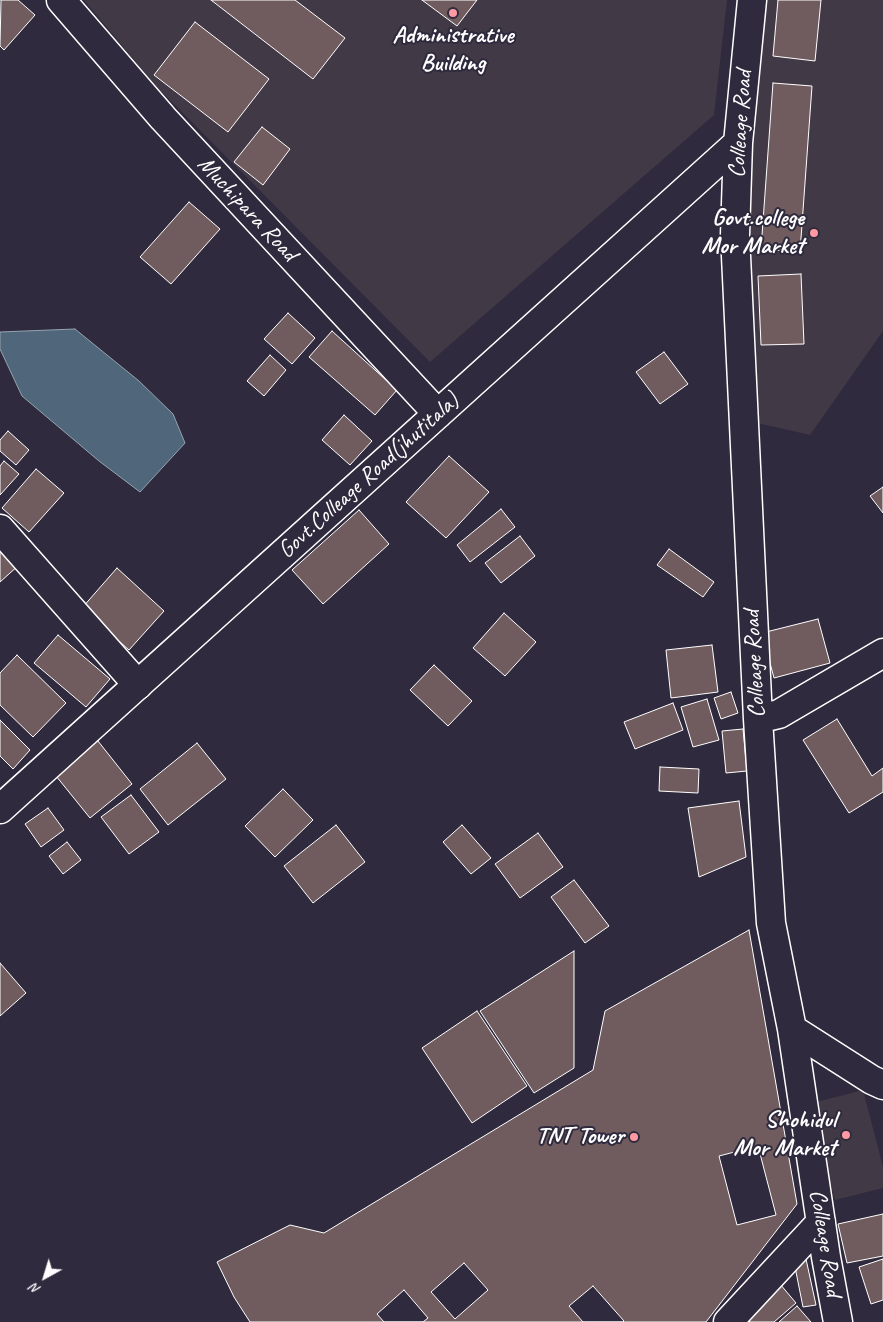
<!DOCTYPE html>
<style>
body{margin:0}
#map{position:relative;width:883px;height:1322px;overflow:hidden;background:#2f2a3d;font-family:Caveat,sans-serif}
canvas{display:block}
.north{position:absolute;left:20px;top:1252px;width:50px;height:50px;-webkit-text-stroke:4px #2f2a3d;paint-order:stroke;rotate:219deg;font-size:14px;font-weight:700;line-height:20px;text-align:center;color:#fff}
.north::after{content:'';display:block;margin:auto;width:18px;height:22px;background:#fff;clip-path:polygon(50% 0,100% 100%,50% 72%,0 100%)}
</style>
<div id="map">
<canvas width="883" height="1322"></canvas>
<div class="north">N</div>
</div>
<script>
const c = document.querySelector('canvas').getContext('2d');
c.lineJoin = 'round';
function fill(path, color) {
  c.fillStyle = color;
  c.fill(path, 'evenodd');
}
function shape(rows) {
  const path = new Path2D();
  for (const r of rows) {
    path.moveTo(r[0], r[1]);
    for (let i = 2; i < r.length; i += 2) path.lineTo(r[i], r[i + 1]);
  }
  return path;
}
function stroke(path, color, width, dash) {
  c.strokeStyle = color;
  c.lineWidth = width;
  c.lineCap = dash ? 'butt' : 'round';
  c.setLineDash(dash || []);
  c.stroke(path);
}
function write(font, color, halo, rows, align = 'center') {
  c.font = font + ' Caveat,sans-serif';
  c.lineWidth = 4;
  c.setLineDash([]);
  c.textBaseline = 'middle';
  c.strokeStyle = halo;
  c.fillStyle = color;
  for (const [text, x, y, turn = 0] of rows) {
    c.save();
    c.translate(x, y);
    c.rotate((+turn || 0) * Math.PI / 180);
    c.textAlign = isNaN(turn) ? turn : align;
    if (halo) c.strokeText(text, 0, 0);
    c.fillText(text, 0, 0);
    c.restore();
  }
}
fill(shape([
 [84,0,727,0,714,115,430,362,157,87],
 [759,0,883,0,883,331,810,435,753,422,744,269],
 [863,1090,883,1167,883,1188,835,1200,809,1104]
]), '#423947');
const water = shape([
 [75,329,139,381,173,414,185,443,140,492,99,461,22,396,0,349,0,332,75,329]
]);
fill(water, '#50677b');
stroke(water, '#96a4b0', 1);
const building = shape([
 [1,0,18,0,35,15,4,50,0,46,1,0],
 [211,0,295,0,345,38,313,79,211,0],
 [422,0,477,0,457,26,422,0],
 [778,0,821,0,815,61,773,56,778,0],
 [195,22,269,79,228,132,154,75,195,22],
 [773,83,812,86,800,252,761,249,773,83],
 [262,127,290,149,263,185,234,162,262,127],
 [189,202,220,229,171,284,140,257,189,202],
 [801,274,804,344,761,345,758,276,801,274],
 [288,313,315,338,292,364,264,339,288,313],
 [332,331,397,390,375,415,309,357,332,331],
 [664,352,688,384,660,404,636,372,664,352],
 [270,355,286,370,264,396,247,381,270,355],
 [344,415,372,441,350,465,322,440,344,415],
 [8,431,29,450,16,465,0,451,0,440,8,431],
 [449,456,489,492,446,538,406,502,449,456],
 [4,461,19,474,0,495,0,466,4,461],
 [36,469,64,493,29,532,2,508,36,469],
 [883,487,883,513,870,496,883,487],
 [501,509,515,527,470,562,457,545,501,509],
 [359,510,389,544,323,604,292,570,359,510],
 [520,536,535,556,501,583,485,563,520,536],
 [0,544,19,565,0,582,0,544],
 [669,549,714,582,703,597,657,565,669,549],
 [117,568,164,611,129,650,82,608,117,568],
 [504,613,536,642,505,676,473,648,504,613],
 [818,619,830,663,774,678,762,633,818,619],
 [58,635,110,679,86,707,34,663,58,635],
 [712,645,718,692,671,698,666,650,712,645],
 [17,655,66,703,33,737,0,705,0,673,17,655],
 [434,665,472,701,448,726,410,690,434,665],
 [731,692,738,713,721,719,714,698,731,692],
 [707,699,719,740,693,747,681,707,707,699],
 [673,703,683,730,635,749,624,722,673,703],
 [837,719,872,776,883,768,883,792,849,813,803,740,837,719],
 [0,720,30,750,13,769,0,756,0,720],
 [743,729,747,771,726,773,722,731,743,729],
 [94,736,132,784,90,818,52,771,94,736],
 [197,743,226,779,168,825,140,789,197,743],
 [660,767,699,769,698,793,659,791,660,767],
 [283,789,313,820,275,857,245,826,283,789],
 [131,795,159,832,129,854,101,817,131,795],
 [739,801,746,857,699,877,688,808,739,801],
 [48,808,64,830,41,847,25,824,48,808],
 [336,825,365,862,313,903,284,866,336,825],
 [462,825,491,858,471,874,443,842,462,825],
 [538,833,563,867,520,898,495,864,538,833],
 [67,842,81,860,63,874,49,856,67,842],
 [574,880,609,926,585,943,551,897,574,880],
 [749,930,797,1204,706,1322,250,1322,234,1297,217,1262,290,1225,324,1233,593,1070,605,1011,749,930],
 [574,951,574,1068,534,1093,480,1011,574,951],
 [0,963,26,993,0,1016,0,963],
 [477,1011,527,1086,472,1123,422,1048,477,1011],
 [758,1146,776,1215,737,1225,719,1156,758,1146],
 [883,1214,883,1256,847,1263,838,1224,883,1214],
 [806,1259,816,1305,803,1307,794,1262,806,1259],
 [883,1259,883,1300,871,1304,859,1267,883,1259],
 [464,1263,488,1290,455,1319,431,1292,464,1263],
 [780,1284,796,1303,774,1322,750,1322,744,1316,780,1284],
 [593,1286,624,1321,623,1322,583,1322,569,1306,593,1286],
 [404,1290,428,1318,423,1322,384,1322,377,1314,404,1290],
 [797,1306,811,1322,779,1322,797,1306]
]);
fill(building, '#705c5e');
stroke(building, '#fff', 1);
const street = shape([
 [0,529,138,685]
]);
const secondary = shape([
 [61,0,163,118,438,414],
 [752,0,738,143,735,235,758,719,771,923,792,1029,826,1257,838,1322],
 [758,719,779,714,883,653],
 [0,809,738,143],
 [792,1029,872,1080,883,1085],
 [728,1322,821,1222]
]);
stroke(street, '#fff', 31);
stroke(secondary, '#fff', 31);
stroke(street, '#2f2a3d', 28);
stroke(secondary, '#2f2a3d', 28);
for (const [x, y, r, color] of [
 [453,13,5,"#ff9aa2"],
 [814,233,5,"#ff9aa2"],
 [846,1135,5,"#ff9aa2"],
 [634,1137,5,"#ff9aa2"]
]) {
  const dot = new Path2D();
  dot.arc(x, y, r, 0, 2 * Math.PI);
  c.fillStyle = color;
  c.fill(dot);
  stroke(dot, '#2f2a3d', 2);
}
write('bold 24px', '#fff', '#2f2a3d', [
 ["Administrative",453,36,"center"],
 ["Building",453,64,"center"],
 ["Govt.college",804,219],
 ["Mor Market",804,247],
 ["Shohidul",836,1121],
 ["Mor Market",836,1149],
 ["TNT Tower",624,1137]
], 'right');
write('24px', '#fff', '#2f2a3d', [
 ["Colleage Road",741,124,-86],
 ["Muchipara Road",247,209,47],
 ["Govt.Colleage Road(jhutitala)",369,476,-42],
 ["Colleage Road",755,664,-93],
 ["Colleage Road",825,1243,81]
]);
</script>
